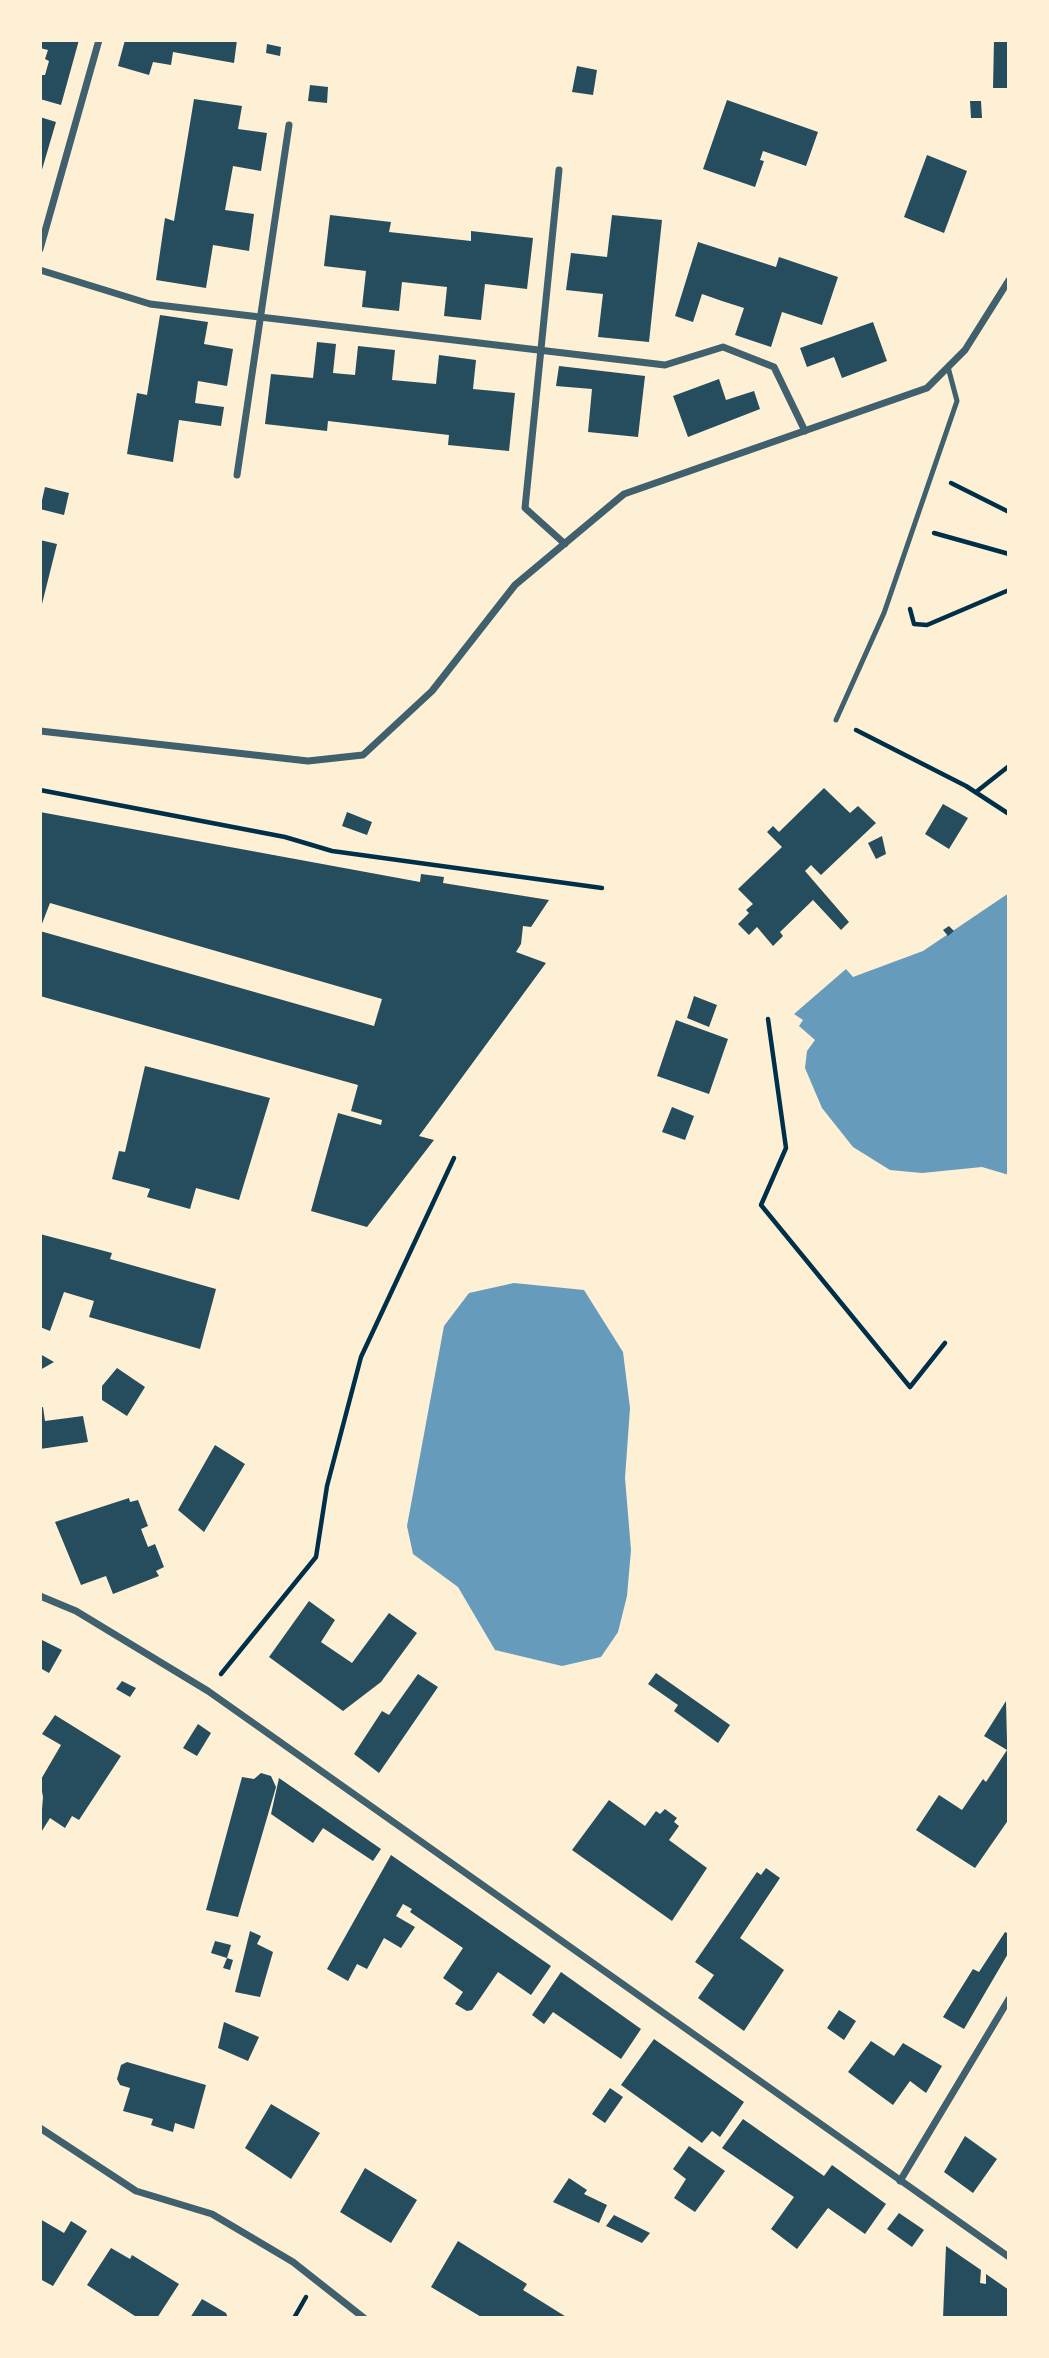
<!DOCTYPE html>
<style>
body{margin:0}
#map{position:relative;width:1049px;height:2358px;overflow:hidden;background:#fdf0d5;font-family:Quicksand,sans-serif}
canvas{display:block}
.frame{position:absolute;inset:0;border:42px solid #fdf0d5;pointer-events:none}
</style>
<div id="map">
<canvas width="1049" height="2358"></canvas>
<div class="frame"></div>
</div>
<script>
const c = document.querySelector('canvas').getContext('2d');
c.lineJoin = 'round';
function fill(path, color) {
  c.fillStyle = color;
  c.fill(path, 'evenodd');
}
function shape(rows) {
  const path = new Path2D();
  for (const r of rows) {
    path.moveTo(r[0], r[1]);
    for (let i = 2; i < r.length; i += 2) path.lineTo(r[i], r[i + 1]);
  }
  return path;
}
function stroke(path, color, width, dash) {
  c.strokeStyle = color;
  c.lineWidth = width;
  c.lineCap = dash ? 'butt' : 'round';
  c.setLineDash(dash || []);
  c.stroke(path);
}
fill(shape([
 [1009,893,1009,1175,982,1167,922,1173,890,1170,853,1147,822,1108,805,1068,807,1051,815,1040,799,1026,803,1020,794,1014,846,969,853,977,923,951],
 [514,1283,584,1290,623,1352,630,1408,625,1478,631,1550,627,1596,618,1632,601,1657,562,1666,495,1650,458,1587,413,1554,407,1526,444,1326,469,1293]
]), '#669bbc');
fill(shape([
 [40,40,79,40,61,105,40,99,40,75,45,75,49,61,45,59,48,50,40,48],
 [125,40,237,40,234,63,173,52,171,65,153,62,149,75,118,66],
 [994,40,1009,40,1009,88,993,88],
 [267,44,281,47,280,56,266,53],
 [577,66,597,70,593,95,572,92],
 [310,85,328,87,327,103,308,101],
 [194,99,242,106,238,129,267,133,261,171,233,166,225,210,254,214,249,251,213,245,206,288,156,280,165,218,174,221],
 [727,100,818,132,806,166,763,151,760,160,764,161,755,187,703,169],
 [970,101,981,101,982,118,971,118],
 [40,117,56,122,41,173,40,173],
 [927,155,967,171,944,233,904,217],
 [330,215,391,222,389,232,471,241,471,231,533,238,527,289,485,284,481,320,444,316,447,287,402,282,399,311,362,307,366,271,324,266],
 [612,215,662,220,649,342,598,337,603,294,566,290,571,253,607,257],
 [698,242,776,267,779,257,838,277,822,325,782,312,771,347,735,335,744,308,722,301,702,294,693,322,675,316],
 [160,315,208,322,204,344,233,349,227,386,198,381,195,403,224,407,221,426,179,420,173,462,127,454,137,393,147,395],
 [873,322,887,361,842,378,834,357,807,367,800,348],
 [317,342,336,344,333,373,355,375,358,346,395,350,392,380,436,384,439,355,476,360,473,389,515,393,509,451,448,445,449,435,328,421,327,431,265,424,271,374,313,378],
 [559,366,645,376,638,437,588,432,592,389,556,386],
 [719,379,726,400,754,391,760,409,688,437,673,396],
 [45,487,69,493,64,515,40,509],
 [40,540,57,544,41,608,40,608],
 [824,788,850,813,858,806,876,823,821,875,811,865,805,871,849,922,841,930,813,900,780,932,783,936,773,946,757,927,749,935,738,924,749,913,746,910,753,904,738,889,782,847,767,832,773,826,779,832],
 [943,804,968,818,949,849,925,834],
 [40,812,420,882,421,874,444,877,443,883,549,900,531,927,523,926,521,944,516,952,546,963,419,1136,434,1140,367,1227,311,1211,338,1113,381,1125,382,1120,351,1111,358,1085,40,996,40,931,374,1026,382,999,50,903,40,929],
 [347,812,372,822,367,835,342,826],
 [882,836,886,854,876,859,868,843],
 [949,926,954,931,948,936,943,930],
 [694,996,717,1005,709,1027,687,1018],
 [676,1020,728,1039,709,1094,657,1076],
 [145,1066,270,1098,239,1200,196,1188,190,1209,147,1197,150,1189,112,1179,119,1151,125,1152],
 [672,1107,694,1116,685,1140,662,1132],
 [40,1234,112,1253,110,1259,216,1289,200,1349,89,1317,94,1301,64,1292,50,1331,40,1327],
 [40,1354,54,1362,40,1370],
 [117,1368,145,1387,127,1416,102,1400,102,1386],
 [43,1407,45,1421,83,1416,88,1442,40,1449,40,1408],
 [215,1445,245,1464,204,1532,178,1510],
 [129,1498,130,1502,138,1500,148,1526,141,1529,148,1547,155,1544,164,1567,156,1571,159,1576,113,1594,106,1576,81,1585,55,1522],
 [309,1601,335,1620,321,1642,352,1663,389,1613,417,1633,381,1682,343,1711,269,1657],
 [40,1639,62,1650,49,1673,40,1668],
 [656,1673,730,1725,718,1743,674,1711,678,1705,648,1684],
 [418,1674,438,1687,379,1773,354,1754,382,1711,389,1715],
 [122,1681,136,1688,130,1697,116,1689],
 [1006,1701,1009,1819,975,1868,916,1830,939,1795,962,1810,983,1779,986,1782,1007,1750,984,1736],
 [55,1715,121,1756,79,1820,72,1816,65,1828,50,1818,40,1834,43,1797,40,1781,61,1745,42,1734],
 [198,1724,211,1733,197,1756,183,1748],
 [261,1773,271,1776,276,1787,238,1917,206,1910,242,1777,254,1779],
 [279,1778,381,1849,373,1861,323,1828,313,1843,271,1814],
 [609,1800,645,1826,656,1811,660,1814,665,1809,677,1818,674,1822,679,1826,669,1840,707,1868,672,1921,572,1850],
 [391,1855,551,1966,531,1995,498,1972,472,2010,467,2011,455,2004,463,1992,443,1978,463,1948,410,1912,412,1909,403,1904,396,1916,415,1927,401,1948,384,1938,367,1969,357,1964,348,1981,327,1969],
 [766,1868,780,1878,740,1938,784,1970,744,2031,698,1998,714,1975,695,1962,757,1872,761,1875],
 [250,1931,261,1936,257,1944,273,1952,260,1997,235,1992],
 [1005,1932,1009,1934,1009,1952,964,2029,943,2017,973,1969,979,1972],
 [215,1941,231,1945,227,1958,211,1953],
 [227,1958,233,1960,230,1970,223,1968],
 [561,1972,641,2029,621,2059,553,2012,544,2024,532,2015],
 [839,2010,856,2021,844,2040,827,2028],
 [224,2022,259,2037,248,2061,218,2048],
 [654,2039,744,2102,720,2137,712,2131,702,2143,621,2085],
 [871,2041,894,2056,903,2043,942,2066,926,2093,910,2081,893,2105,848,2072],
 [127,2062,206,2085,194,2129,175,2123,173,2132,151,2125,153,2119,123,2111,130,2088,120,2085,117,2079,121,2065],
 [610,2088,623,2097,605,2123,592,2114],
 [271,2104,320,2133,291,2179,245,2148],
 [743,2119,824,2176,832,2165,886,2204,865,2234,828,2208,797,2249,771,2229,794,2197,722,2148],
 [965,2136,997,2159,973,2193,944,2172],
 [689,2146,725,2171,695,2212,674,2198,686,2179,673,2169],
 [365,2168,417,2200,391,2243,340,2212],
 [569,2178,587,2190,584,2194,607,2205,599,2223,553,2202],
 [899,2213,924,2230,912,2247,887,2229],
 [614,2215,650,2233,642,2243,606,2226],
 [40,2219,64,2233,71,2221,87,2231,53,2286,40,2279],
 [458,2241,527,2284,523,2290,568,2318,483,2318,431,2287],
 [946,2246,981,2270,980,2283,986,2284,986,2274,1009,2290,1009,2318,943,2318],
 [111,2248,130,2259,132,2255,179,2284,157,2318,138,2318,87,2285],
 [202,2299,226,2313,228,2318,190,2318]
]), '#264d5e');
stroke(shape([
 [951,483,1009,512],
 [934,533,1009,554],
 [910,609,914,624,927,625,1009,590],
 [856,730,966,786,1009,814],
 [40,790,285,837,332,851,602,888],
 [976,792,1009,766],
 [768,1019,786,1148,761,1205,910,1387,945,1343],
 [221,1674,316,1557,327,1486,361,1357,454,1158],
 [294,2318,306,2297]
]), '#003049', 4.5);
stroke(shape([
 [836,720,884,613,957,401,948,367]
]), '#3f606c', 5);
stroke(shape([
 [559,170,525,508,565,544],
 [40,249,99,40],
 [40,270,150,304,665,365,723,347,774,367,805,431],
 [237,475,289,125],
 [40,731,308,761,363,755,432,691,515,585,624,494,927,388,965,350,1009,280],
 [40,1596,76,1611,208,1691,1009,2257],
 [40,2128,136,2191,212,2214,293,2262,364,2318],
 [900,2181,1009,1999]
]), '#3f606c', 7);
</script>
